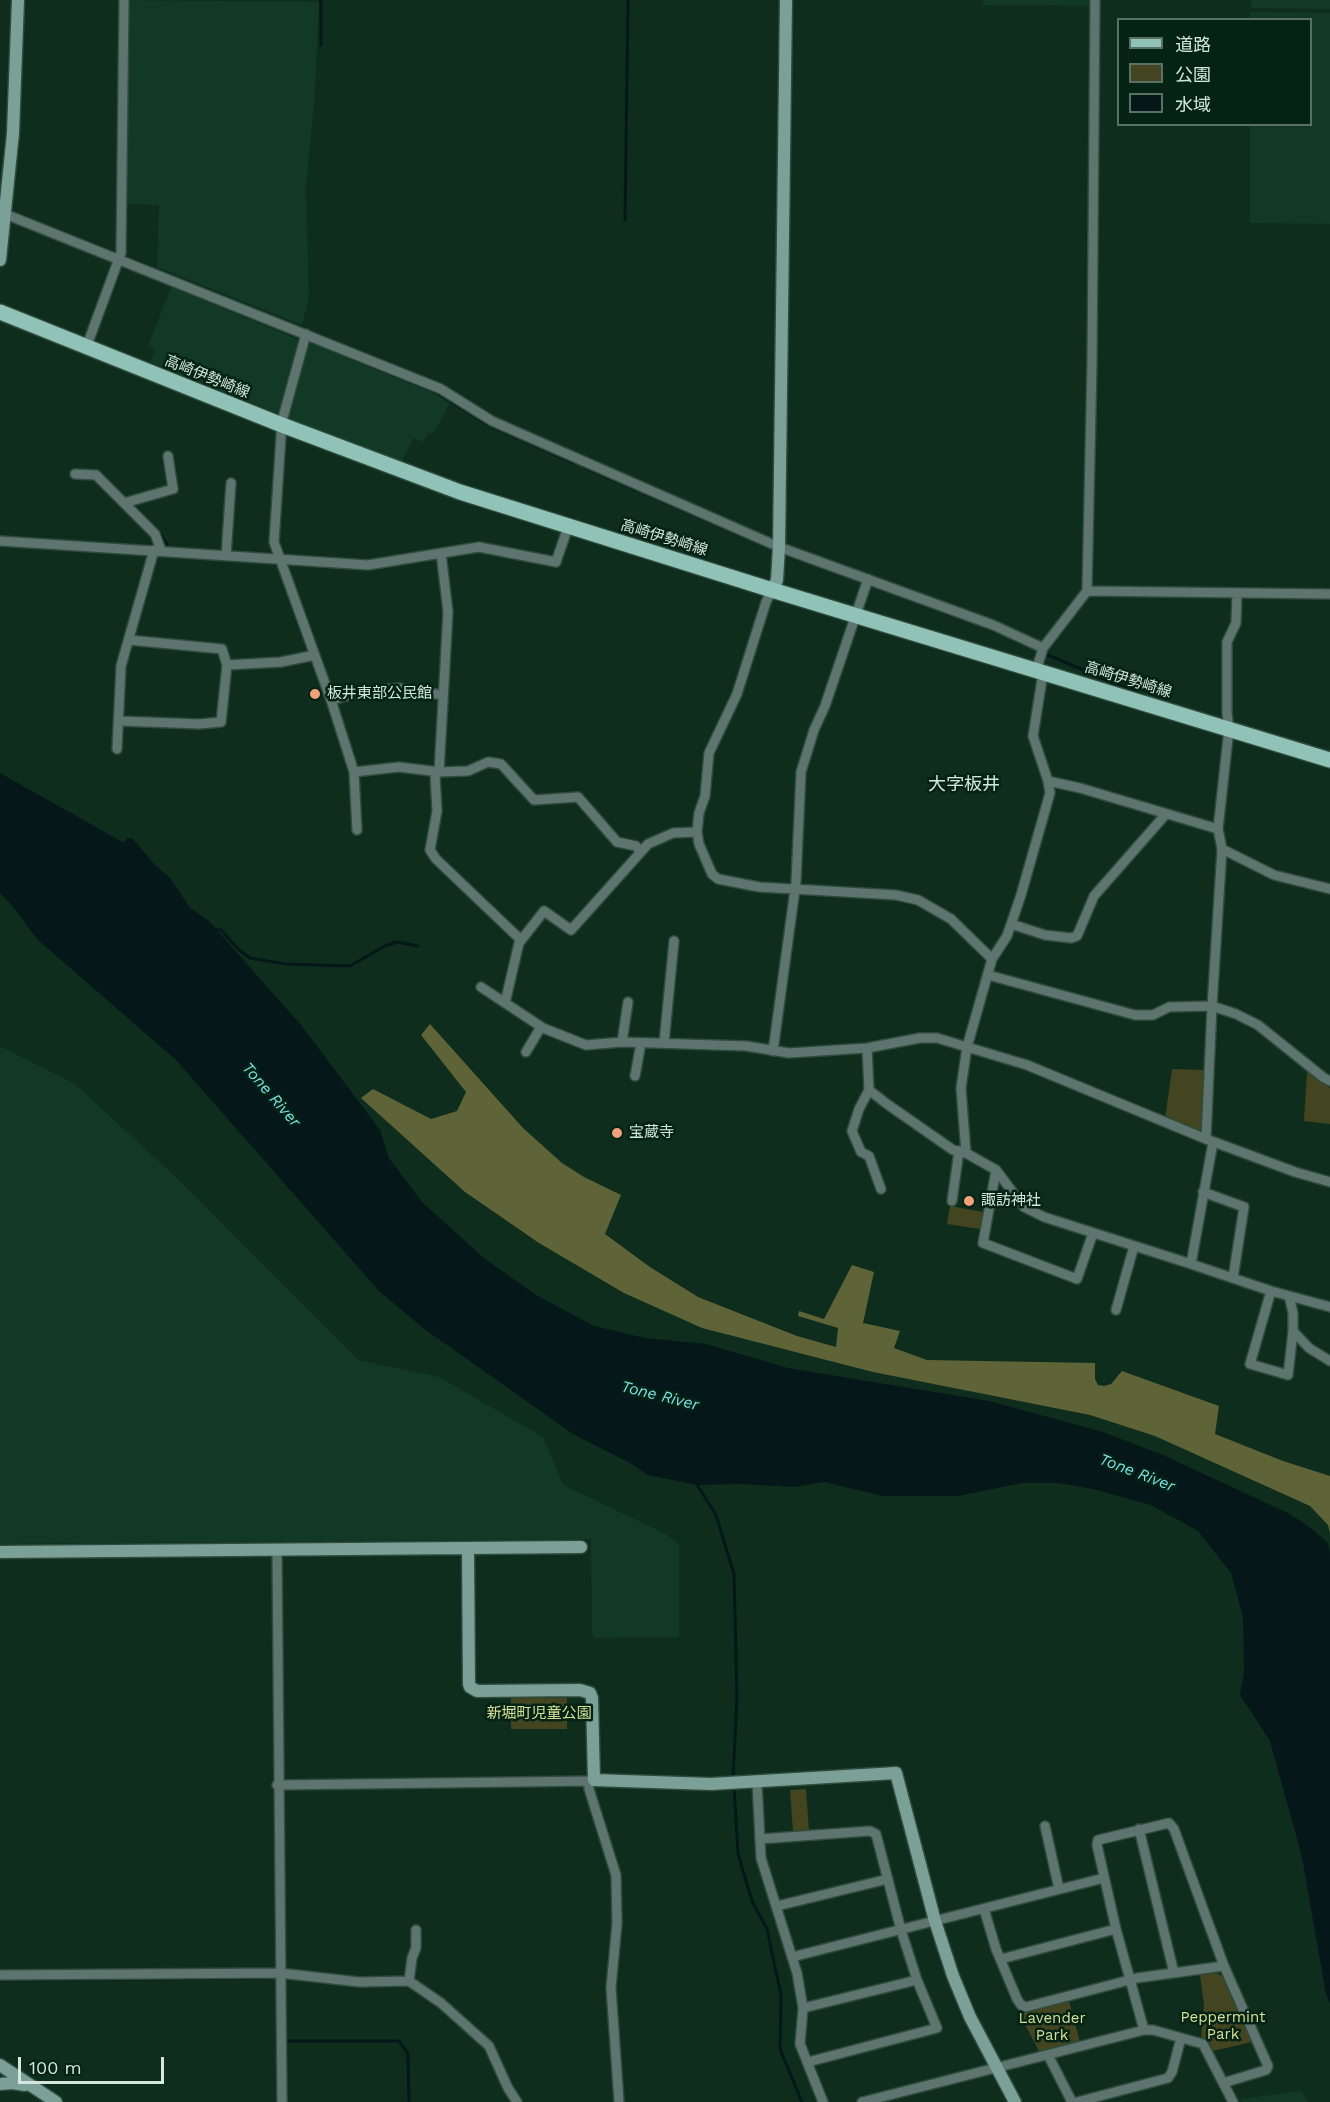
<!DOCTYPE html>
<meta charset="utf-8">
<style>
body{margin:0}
#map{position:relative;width:1330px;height:2102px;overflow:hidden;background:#0e2d1d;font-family:"Work Sans","Noto Sans JP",sans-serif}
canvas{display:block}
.legend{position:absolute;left:1117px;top:18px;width:195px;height:108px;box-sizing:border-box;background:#042314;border:2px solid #587164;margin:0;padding:8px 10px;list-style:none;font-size:18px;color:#d5e7dc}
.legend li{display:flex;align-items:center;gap:12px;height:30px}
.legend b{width:30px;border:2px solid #587164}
.scale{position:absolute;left:18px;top:2057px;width:146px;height:27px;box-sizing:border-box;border:3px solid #d5e7dc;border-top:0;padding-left:8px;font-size:18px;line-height:21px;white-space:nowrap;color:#d5e7dc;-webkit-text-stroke:4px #042314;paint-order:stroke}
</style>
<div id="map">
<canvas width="1330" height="2102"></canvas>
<ul class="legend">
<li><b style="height:8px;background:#91c2b8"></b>道路</li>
<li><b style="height:16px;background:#424520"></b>公園</li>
<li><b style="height:16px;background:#051719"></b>水域</li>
</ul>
<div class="scale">100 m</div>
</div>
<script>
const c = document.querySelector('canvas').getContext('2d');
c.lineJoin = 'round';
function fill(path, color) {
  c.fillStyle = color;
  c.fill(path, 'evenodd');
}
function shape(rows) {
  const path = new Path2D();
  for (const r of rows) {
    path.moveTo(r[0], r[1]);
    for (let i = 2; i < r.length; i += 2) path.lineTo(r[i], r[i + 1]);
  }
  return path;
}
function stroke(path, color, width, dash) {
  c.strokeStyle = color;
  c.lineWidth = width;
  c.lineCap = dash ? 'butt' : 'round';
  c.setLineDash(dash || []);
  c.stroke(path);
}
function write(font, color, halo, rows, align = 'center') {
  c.font = font + ' "Work Sans","Noto Sans JP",sans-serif';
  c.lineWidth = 5;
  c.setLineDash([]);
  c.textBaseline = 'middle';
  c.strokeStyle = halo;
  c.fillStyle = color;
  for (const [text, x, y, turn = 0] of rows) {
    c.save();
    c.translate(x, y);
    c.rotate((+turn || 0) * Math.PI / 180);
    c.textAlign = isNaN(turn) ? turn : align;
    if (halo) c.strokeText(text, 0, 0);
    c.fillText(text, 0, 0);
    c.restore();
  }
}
fill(shape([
 [128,0,319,2,315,91,306,189,309,298,302,325,157,267,159,205,127,204],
 [983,0,1090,0,1091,6,983,5],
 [1251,0,1330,0,1330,9,1251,8],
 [1250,12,1330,13,1330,224,1250,223,1250,125,1310,124,1310,20,1250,19],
 [171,287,299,340,281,411,277,413,150,362,155,350,148,346],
 [308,342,434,393,450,403,434,433,428,433,423,442,414,438,401,463,288,419],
 [0,1046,75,1084,180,1181,358,1360,439,1377,543,1437,563,1485,664,1533,679,1544,679,1637,595,1638,592,1634,591,1539,0,1544],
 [1301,2091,1308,2102,1242,2102,1240,2099]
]), '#113925');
fill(shape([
 [1172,1069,1206,1070,1203,1129,1200,1131,1165,1119],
 [1307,1071,1330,1088,1330,1124,1304,1121],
 [950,1206,983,1212,980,1229,947,1224],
 [511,1698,567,1698,567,1729,511,1729],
 [806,1789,809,1831,793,1832,790,1790],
 [1217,1973,1222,1976,1252,2042,1213,2051,1209,2043,1201,2038,1204,2005,1200,1975],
 [1069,2001,1080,2042,1040,2053,1019,2013]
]), '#424520');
fill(shape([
 [430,1024,523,1128,562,1163,584,1177,621,1195,605,1234,650,1267,698,1297,797,1336,836,1347,838,1328,798,1316,799,1311,824,1319,852,1265,874,1272,863,1323,900,1331,894,1348,927,1360,1095,1363,1095,1379,1098,1385,1104,1386,1111,1384,1122,1371,1219,1406,1215,1434,1283,1461,1330,1476,1330,1533,1328,1525,1310,1506,1155,1436,1090,1415,873,1372,702,1328,624,1293,539,1243,465,1192,361,1098,373,1089,431,1119,457,1111,466,1092,421,1035]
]), '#5f6338');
fill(shape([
 [0,773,124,843,127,838,132,838,154,864,171,879,190,908,208,920,301,1025,380,1130,389,1158,422,1202,485,1259,536,1295,594,1326,645,1338,706,1344,788,1368,989,1401,1103,1432,1165,1456,1290,1514,1312,1529,1328,1543,1330,1554,1330,2004,1326,1994,1302,1857,1270,1741,1240,1695,1244,1671,1243,1617,1231,1573,1198,1531,1151,1505,1093,1489,1058,1483,1022,1483,958,1496,883,1496,824,1482,794,1487,741,1484,697,1485,648,1475,630,1463,573,1434,423,1328,379,1291,176,1060,37,939,10,903,0,893]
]), '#051719');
stroke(shape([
 [321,45,321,0],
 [625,220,628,0],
 [354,359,436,392,490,426,574,463],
 [586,468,770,548],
 [158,531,167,544],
 [787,555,859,581],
 [287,564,302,565],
 [873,586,965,620],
 [983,626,1021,643],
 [1048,655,1144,696],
 [1312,747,1330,752],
 [213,929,221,930,238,949,250,958,286,964,350,966,385,946,397,942,418,946],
 [696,1483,716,1515,734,1574,737,1698,733,1779],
 [734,1786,738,1854,752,1901,767,1929,781,1995,780,2049,802,2102],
 [0,1980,270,1978],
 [285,2038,285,2041,399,2041,408,2054,409,2102]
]), '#051719', 3);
const street = shape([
 [0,212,441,389,492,421,779,547,993,625,1043,648],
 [306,334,282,421,274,542,331,700,354,772,357,830],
 [86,348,121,253,124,0],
 [75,474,96,475,155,534,161,550],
 [124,503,173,489,168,456],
 [0,541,368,565,479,547,556,562,568,527],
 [441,553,448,612,439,772,435,775,437,811,430,850,436,859,521,940],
 [226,556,231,483],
 [772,590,766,602,737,694,709,753,705,796,699,813,697,832,699,844,712,874,718,879,759,887,896,895,918,900,951,919,992,959],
 [1087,591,1330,594],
 [227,665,281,662,315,655],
 [1036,671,1043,648,1087,591,1092,363,1095,0],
 [1043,673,1033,736,1048,781,1050,793,1021,895,1007,936,992,959,967,1047,961,1088,966,1153,996,1170,1024,1207,1044,1217,1191,1264,1213,1142],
 [331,700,367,691,398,688,442,695],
 [119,721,199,724,221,722,227,665,222,649,129,640],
 [117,749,121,666,154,550],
 [354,772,399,767,439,772,468,771,488,762,501,764,534,800,578,797,617,842,636,846,640,851],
 [1048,781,1080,788,1218,829],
 [1222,849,1274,875,1330,889],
 [1011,924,1045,935,1071,938,1077,936,1094,896,1166,814],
 [988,975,1135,1015,1153,1015,1169,1007,1212,1006,1236,1014,1258,1025,1324,1078,1330,1081],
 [481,987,543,1028,586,1045,622,1042,746,1046,789,1053,867,1048,920,1038,937,1038,1027,1065,1206,1139,1295,1172,1330,1182],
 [505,1003,519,943,544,911,571,930,648,844,673,833,697,832],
 [622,1042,628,1002],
 [664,1043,674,941],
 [867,1048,869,1090,859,1109,852,1131,861,1152,869,1156,881,1189],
 [773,1051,796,882,801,772,814,730,825,706,868,579],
 [526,1052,541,1027],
 [635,1076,641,1043],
 [869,1090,887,1104,953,1150,966,1153],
 [1206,1139,1212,1006,1222,849,1218,829,1229,729,1227,713,1227,642,1236,623,1237,593],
 [996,1170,983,1243,1077,1279,1093,1233],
 [1203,1192,1244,1207,1233,1278],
 [952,1201,959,1151],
 [1191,1264,1271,1291,1330,1307],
 [1271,1291,1250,1364,1288,1375,1293,1331,1293,1313,1289,1296],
 [1116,1310,1134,1246],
 [1293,1331,1309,1348,1330,1361],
 [277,1550,282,2102],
 [589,1782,589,1789,616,1875,617,1923,611,1988,619,2102],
 [757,1783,761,1858,797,1973,803,2008,800,2044,823,2102],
 [277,1785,593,1781],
 [1045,1826,1059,1889],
 [1139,1829,1174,1973],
 [760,1839,870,1831,876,1834,901,1930,917,1980,937,2028,808,2062],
 [777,1906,888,1879],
 [984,1909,996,1949,1017,1999,1021,2005,1026,2007,1137,1978,1224,1966],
 [792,1957,1104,1878],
 [1001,1959,1116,1929],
 [0,1975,280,1973,359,1982,409,1981,441,2003,489,2046,508,2088,517,2102],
 [409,1981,412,1958,416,1948,416,1930],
 [803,2008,917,1980],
 [1144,2030,1116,1929,1097,1845,1098,1840,1169,1823,1174,1829,1224,1966,1268,2066,1266,2070,1223,2083],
 [1048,2055,1072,2102],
 [862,2102,1144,2030,1153,2030,1203,2044,1233,2102],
 [1077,2102,1168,2078,1172,2072,1181,2038]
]);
const secondary = shape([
 [0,260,13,133,18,0],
 [772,590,777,580,779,547,786,0],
 [468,1548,469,1684,470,1687,477,1691,580,1690,590,1693,592,1698,594,1780,711,1784,896,1773,935,1921,953,1976,970,2017,1015,2102],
 [0,1552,581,1547],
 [0,2065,56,2102],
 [0,2084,12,2083,25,2085]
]);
const primary = shape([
 [0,312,282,425,460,492,772,590,1330,760]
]);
stroke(street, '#2e4b3c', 12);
stroke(secondary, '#2e4b3c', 15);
stroke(primary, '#2e4b3c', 18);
stroke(street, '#5d746f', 9);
stroke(secondary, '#7aa098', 12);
stroke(primary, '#91c2b8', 15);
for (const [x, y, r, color] of [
 [315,694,6,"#f1a17c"],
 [617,1133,6,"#f1a17c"],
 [969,1201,6,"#f1a17c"]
]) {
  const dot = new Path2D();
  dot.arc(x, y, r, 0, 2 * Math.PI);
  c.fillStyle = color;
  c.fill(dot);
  stroke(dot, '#042314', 2);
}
write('15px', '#d5e7dc', '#042314', [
 ["高崎伊勢崎線",207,377,22],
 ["高崎伊勢崎線",664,538,17],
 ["高崎伊勢崎線",1128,680,17]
]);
write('15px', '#d5e7dc', '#042314', [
 ["板井東部公民館",327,694],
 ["宝蔵寺",629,1133],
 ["諏訪神社",981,1201]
], 'left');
write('15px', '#d8df98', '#042314', [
 ["新堀町児童公園",539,1714],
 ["Peppermint",1223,2018],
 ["Park",1223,2035],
 ["Lavender",1052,2019],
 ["Park",1052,2036]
]);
write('italic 16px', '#7ddfe7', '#042314', [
 ["Tone River",271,1095,49],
 ["Tone River",660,1396,14],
 ["Tone River",1137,1473,21]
]);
write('18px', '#d5e7dc', '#042314', [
 ["大字板井",964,785]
]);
</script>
